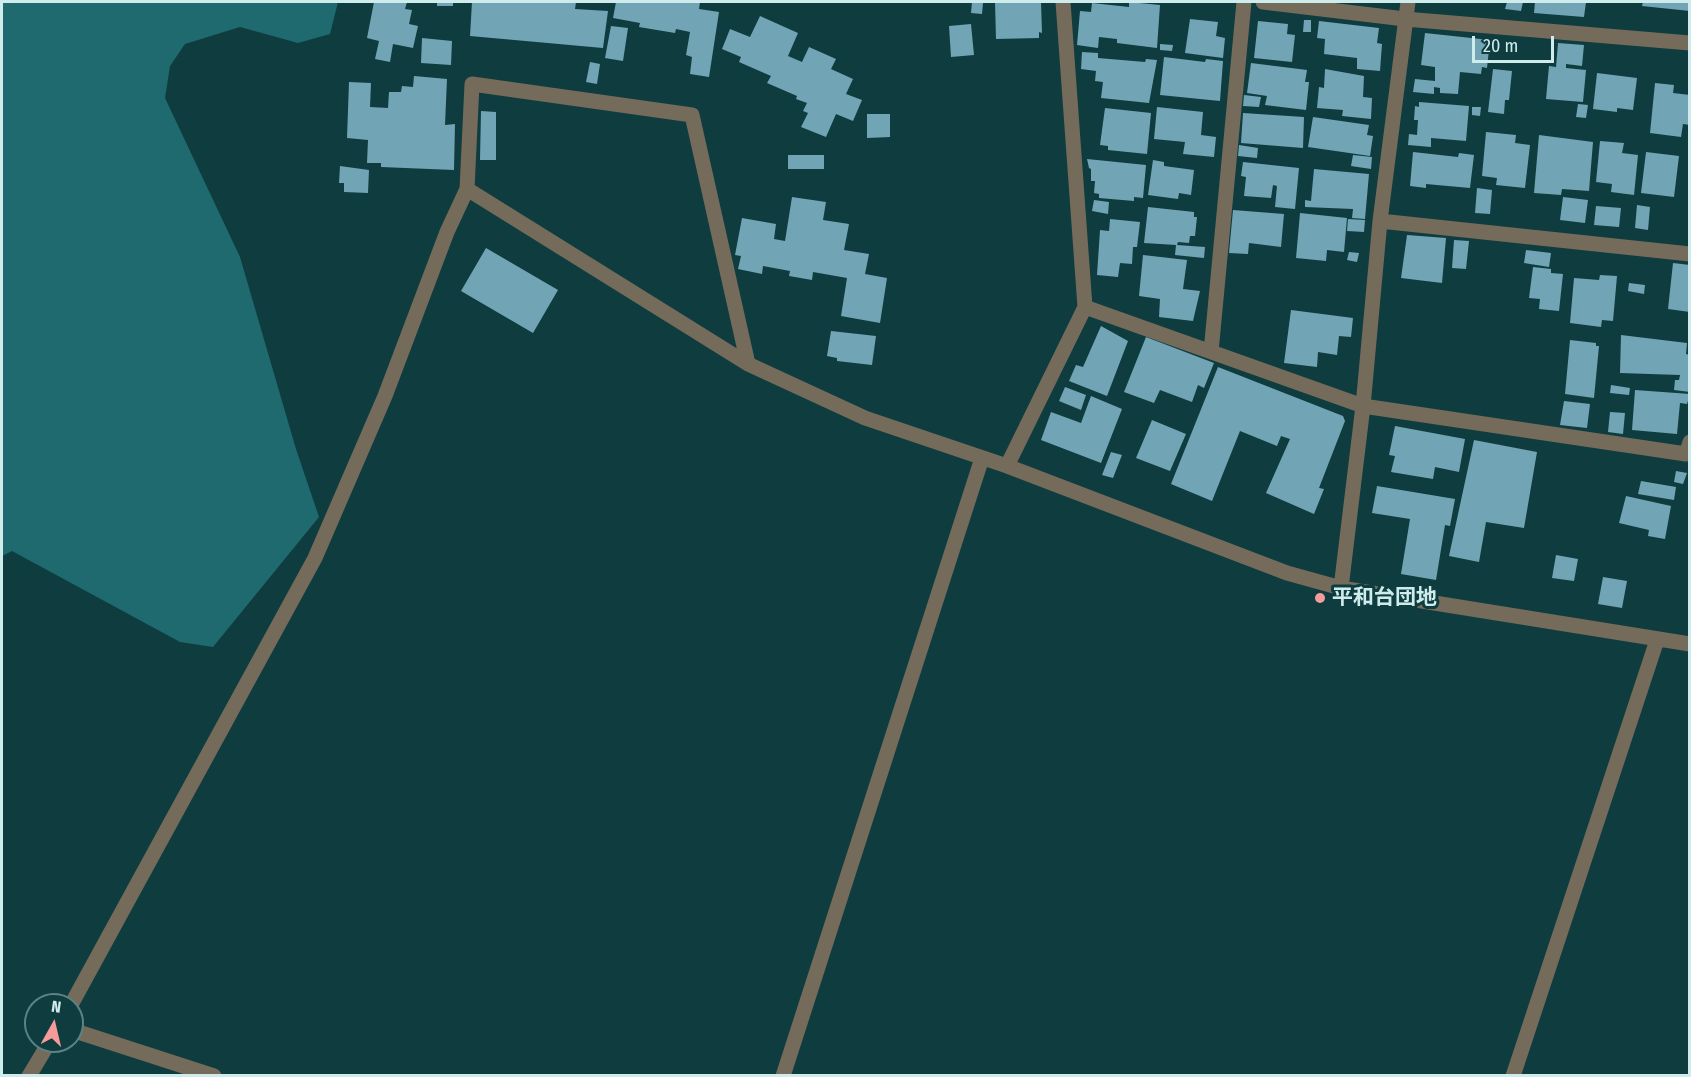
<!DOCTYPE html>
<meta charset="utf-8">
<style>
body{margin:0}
#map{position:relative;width:1691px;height:1077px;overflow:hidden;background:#0f3c3f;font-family:"Fira Sans Condensed",sans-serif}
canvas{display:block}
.frame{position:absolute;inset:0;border:3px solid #cfeced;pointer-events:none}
.north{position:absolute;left:24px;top:993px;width:60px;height:60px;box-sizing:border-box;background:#0f3c3f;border:2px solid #5c8285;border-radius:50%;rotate:8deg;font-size:16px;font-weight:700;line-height:24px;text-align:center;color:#cfeced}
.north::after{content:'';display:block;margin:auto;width:21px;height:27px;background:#f59b9a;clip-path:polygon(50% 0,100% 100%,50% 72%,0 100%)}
.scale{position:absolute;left:1472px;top:36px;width:82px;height:27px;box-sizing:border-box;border:3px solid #cfeced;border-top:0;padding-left:8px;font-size:18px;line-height:21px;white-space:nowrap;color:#cfeced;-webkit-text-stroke:4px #0f3c3f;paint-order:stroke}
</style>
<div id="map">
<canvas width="1691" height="1077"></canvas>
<div class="frame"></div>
<div class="north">N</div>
<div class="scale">20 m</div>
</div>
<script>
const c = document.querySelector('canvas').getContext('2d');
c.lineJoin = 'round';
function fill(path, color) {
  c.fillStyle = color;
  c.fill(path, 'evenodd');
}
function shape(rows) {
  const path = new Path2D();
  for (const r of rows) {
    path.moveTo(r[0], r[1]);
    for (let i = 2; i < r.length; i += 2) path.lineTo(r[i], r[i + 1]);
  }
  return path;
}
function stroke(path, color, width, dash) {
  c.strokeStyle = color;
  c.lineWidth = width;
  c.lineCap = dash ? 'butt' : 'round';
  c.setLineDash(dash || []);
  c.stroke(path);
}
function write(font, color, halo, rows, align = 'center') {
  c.font = font + ' "Fira Sans Condensed","Noto Sans JP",sans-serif';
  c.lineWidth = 6;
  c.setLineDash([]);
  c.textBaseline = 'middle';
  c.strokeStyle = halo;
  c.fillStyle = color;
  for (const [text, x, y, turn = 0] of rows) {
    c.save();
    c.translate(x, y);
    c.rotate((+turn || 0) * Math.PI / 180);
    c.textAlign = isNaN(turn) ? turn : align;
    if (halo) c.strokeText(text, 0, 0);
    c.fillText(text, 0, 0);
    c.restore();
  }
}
fill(shape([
 [2,2,338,2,330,34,298,43,240,27,185,44,170,66,165,98,240,257,296,449,319,517,213,647,180,642,12,551,2,556]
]), '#1e6a6f');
fill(shape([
 [374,2,407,2,405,9,412,10,409,24,418,26,413,48,393,44,390,62,375,59,379,41,367,38],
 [437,2,453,2,453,6,437,6],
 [472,2,576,2,575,9,608,11,603,48,470,36],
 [616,2,700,2,699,9,719,12,709,77,690,74,692,57,686,55,690,32,676,29,675,33,639,27,640,23,613,18],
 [972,2,983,3,982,14,971,13],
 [995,2,1041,2,1042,33,1039,32,1039,38,996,39],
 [1129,2,1160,5,1157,48,1117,43,1117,39,1099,37,1098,48,1077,45,1080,11,1091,12,1092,3,1129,7],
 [1507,2,1523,2,1521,11,1505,9],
 [1535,2,1586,2,1584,17,1534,13],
 [1643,2,1690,2,1690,11,1642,6],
 [760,16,798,33,788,56,802,62,809,47,836,59,831,69,853,79,846,94,862,100,853,121,836,114,826,137,801,127,808,113,803,111,807,103,796,99,797,96,767,83,771,76,739,62,741,57,722,49,730,29,750,37],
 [1190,19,1218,22,1216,36,1225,38,1223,58,1185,53],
 [1304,20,1311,20,1311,32,1303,32],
 [1258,21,1288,24,1287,34,1295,35,1292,62,1254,58],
 [1319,21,1379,28,1377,43,1382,44,1380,71,1357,69,1357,58,1324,54,1325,39,1317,38],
 [971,24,974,55,951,57,949,26],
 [611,26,628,28,623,61,605,58],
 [1425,33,1490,40,1487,68,1482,67,1481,74,1460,72,1458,94,1440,93,1440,88,1434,87,1434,94,1413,92,1415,79,1435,81,1435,67,1421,65],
 [422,38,452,41,451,65,421,63],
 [1558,43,1584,45,1582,66,1566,64,1566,68,1586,70,1583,102,1546,99,1549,66,1556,67],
 [1160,44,1173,45,1172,51,1160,50],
 [1082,52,1098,53,1098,58,1145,62,1146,59,1157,60,1149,103,1101,98,1103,82,1095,81,1096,71,1081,69],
 [1164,57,1205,62,1206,59,1223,61,1220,101,1160,95],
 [590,62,600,64,597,84,586,82],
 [1251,63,1307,70,1305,82,1309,82,1306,110,1265,105,1267,96,1247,93],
 [1325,69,1364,76,1363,97,1372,98,1371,119,1342,116,1343,110,1317,108,1319,87,1324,88],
 [1493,69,1512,71,1509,100,1505,100,1504,114,1488,112],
 [1597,73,1637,78,1633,110,1617,108,1617,112,1593,109],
 [414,76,447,79,445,125,455,124,454,170,381,167,381,163,367,163,368,140,347,138,349,82,371,83,370,107,388,108,389,92,401,92,402,86,413,87],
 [1655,83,1674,85,1673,93,1690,95,1690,125,1683,124,1681,137,1650,133],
 [1244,95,1261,97,1259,107,1243,106],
 [1419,102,1469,106,1466,141,1431,138,1431,147,1408,145,1409,134,1417,135,1418,120,1414,120,1415,106,1419,107],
 [1578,104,1588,105,1586,118,1576,117],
 [1157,107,1203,112,1201,135,1216,137,1214,157,1183,154,1185,142,1154,139],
 [1472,107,1481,107,1480,116,1472,115],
 [1105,108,1151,113,1147,154,1108,150,1108,146,1100,145],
 [481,111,496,112,496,160,480,160],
 [1243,113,1304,117,1303,148,1241,143],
 [867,114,890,114,890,137,867,138],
 [1313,117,1369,125,1367,135,1373,136,1370,156,1308,147],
 [1486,132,1516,135,1515,143,1530,145,1525,188,1496,185,1497,178,1482,176],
 [1539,135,1593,142,1589,191,1562,189,1561,195,1534,193],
 [1600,141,1624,143,1622,153,1638,155,1634,195,1611,192,1612,184,1596,182],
 [1239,145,1258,148,1257,158,1238,156],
 [1413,152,1458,157,1459,153,1474,155,1470,188,1426,184,1426,188,1410,186],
 [1646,152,1679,156,1674,197,1641,193],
 [788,155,824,155,824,169,788,169],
 [1353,155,1372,157,1371,169,1351,166],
 [1087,159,1146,165,1143,198,1134,197,1134,201,1099,198,1099,194,1094,193,1095,181,1091,181,1091,169,1089,168],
 [1153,160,1164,162,1164,166,1194,170,1191,195,1179,193,1178,199,1148,195],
 [1243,162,1299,168,1295,209,1275,207,1277,186,1273,185,1271,198,1244,196,1246,177,1241,176],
 [340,166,369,170,368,193,344,192,344,183,339,183],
 [1314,169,1369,174,1365,219,1352,218,1353,209,1305,207,1305,200,1311,201],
 [1477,188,1492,190,1490,214,1475,213],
 [792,197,826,202,823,220,849,224,844,250,869,254,865,274,887,278,880,323,841,316,847,278,813,272,812,280,789,276,790,271,763,266,762,274,738,269,741,256,735,255,742,218,776,224,774,239,785,241],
 [1563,197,1588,200,1585,223,1560,220],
 [1094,200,1109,202,1108,214,1092,211],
 [1637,205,1650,207,1648,230,1635,228],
 [1596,206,1621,208,1619,227,1594,225],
 [1148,207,1194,212,1194,217,1197,217,1195,236,1190,236,1189,243,1178,242,1177,245,1205,247,1204,258,1175,255,1176,245,1144,243],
 [1233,210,1284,214,1281,247,1249,243,1248,254,1229,253],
 [1300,213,1347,218,1344,252,1327,250,1326,261,1296,258],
 [1110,219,1140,222,1137,247,1133,247,1132,264,1120,263,1118,277,1097,275,1100,230,1109,231],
 [1348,219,1365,220,1364,232,1347,231],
 [1407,235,1446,238,1442,283,1401,278],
 [1454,240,1469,241,1466,269,1452,268],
 [486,248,558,290,533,333,461,291],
 [1526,250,1551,253,1549,267,1524,263],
 [1349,252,1359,253,1357,262,1347,260],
 [1143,255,1187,260,1183,289,1200,291,1193,321,1159,317,1160,299,1139,296],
 [1673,263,1690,265,1690,312,1668,309],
 [1533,267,1551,269,1551,273,1563,274,1559,311,1539,309,1540,299,1529,298],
 [1600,275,1617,276,1613,321,1602,320,1601,327,1570,323,1574,278,1599,280],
 [1629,283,1645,285,1644,294,1628,291],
 [1291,310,1353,318,1351,337,1339,336,1337,355,1318,352,1317,367,1284,363],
 [1101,326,1128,341,1107,396,1069,381,1076,365,1083,367],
 [831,331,876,336,872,365,837,361,837,358,827,356],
 [1621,335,1687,343,1686,354,1690,355,1690,392,1674,390,1675,380,1679,380,1680,375,1620,373],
 [1146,337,1214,363,1204,388,1198,385,1192,402,1160,390,1154,403,1124,392],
 [1570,340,1596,343,1596,346,1599,346,1594,398,1565,394],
 [1218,367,1343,416,1345,421,1319,488,1324,489,1314,514,1266,493,1290,439,1281,436,1277,446,1240,431,1212,501,1171,484],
 [1611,385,1630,388,1629,395,1610,393],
 [1065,387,1086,395,1081,410,1059,401],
 [1635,390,1690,394,1687,404,1680,403,1677,434,1632,430],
 [1091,396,1122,409,1101,463,1041,440,1051,412,1081,423],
 [1564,401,1590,404,1587,428,1560,425],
 [1610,412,1625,413,1623,434,1608,432],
 [1152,420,1186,434,1170,471,1136,458],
 [1395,426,1465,439,1459,472,1435,467,1433,479,1391,472,1395,456,1389,455],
 [1474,440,1537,452,1524,528,1486,522,1479,562,1449,556],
 [1111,452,1122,455,1113,478,1102,475],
 [1676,471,1687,473,1683,484,1674,482],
 [1641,481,1676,487,1674,500,1638,494],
 [1377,486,1455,499,1450,526,1445,525,1436,580,1401,574,1410,519,1372,513],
 [1626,496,1671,506,1665,539,1648,536,1649,530,1619,523],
 [1556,555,1578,559,1574,581,1552,578],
 [1603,577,1627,581,1622,608,1598,604]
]), '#71a5b6');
stroke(shape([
 [1263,2,1405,19,1690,43],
 [467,189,748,364,865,418,1007,466,1287,573,1341,588,1690,644],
 [1380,221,1690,254],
 [1085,307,1363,406,1686,454,1690,442],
 [1211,352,1244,2],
 [1007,466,1085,307,1063,2],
 [1341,588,1363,406,1380,221,1408,2],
 [71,1005,315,558,385,396,447,232,467,189,472,84,692,115,748,364],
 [72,1030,214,1076],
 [29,1076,50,1041],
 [783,1076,982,458],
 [1513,1076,1657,640]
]), '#756b5b', 15);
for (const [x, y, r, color] of [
 [1320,598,6,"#f59b9a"]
]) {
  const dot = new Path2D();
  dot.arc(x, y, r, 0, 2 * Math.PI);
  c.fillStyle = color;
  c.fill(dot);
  stroke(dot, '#0f3c3f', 2);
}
write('bold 21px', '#cfeced', '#0f3c3f', [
 ["平和台団地",1332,598]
], 'left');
</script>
